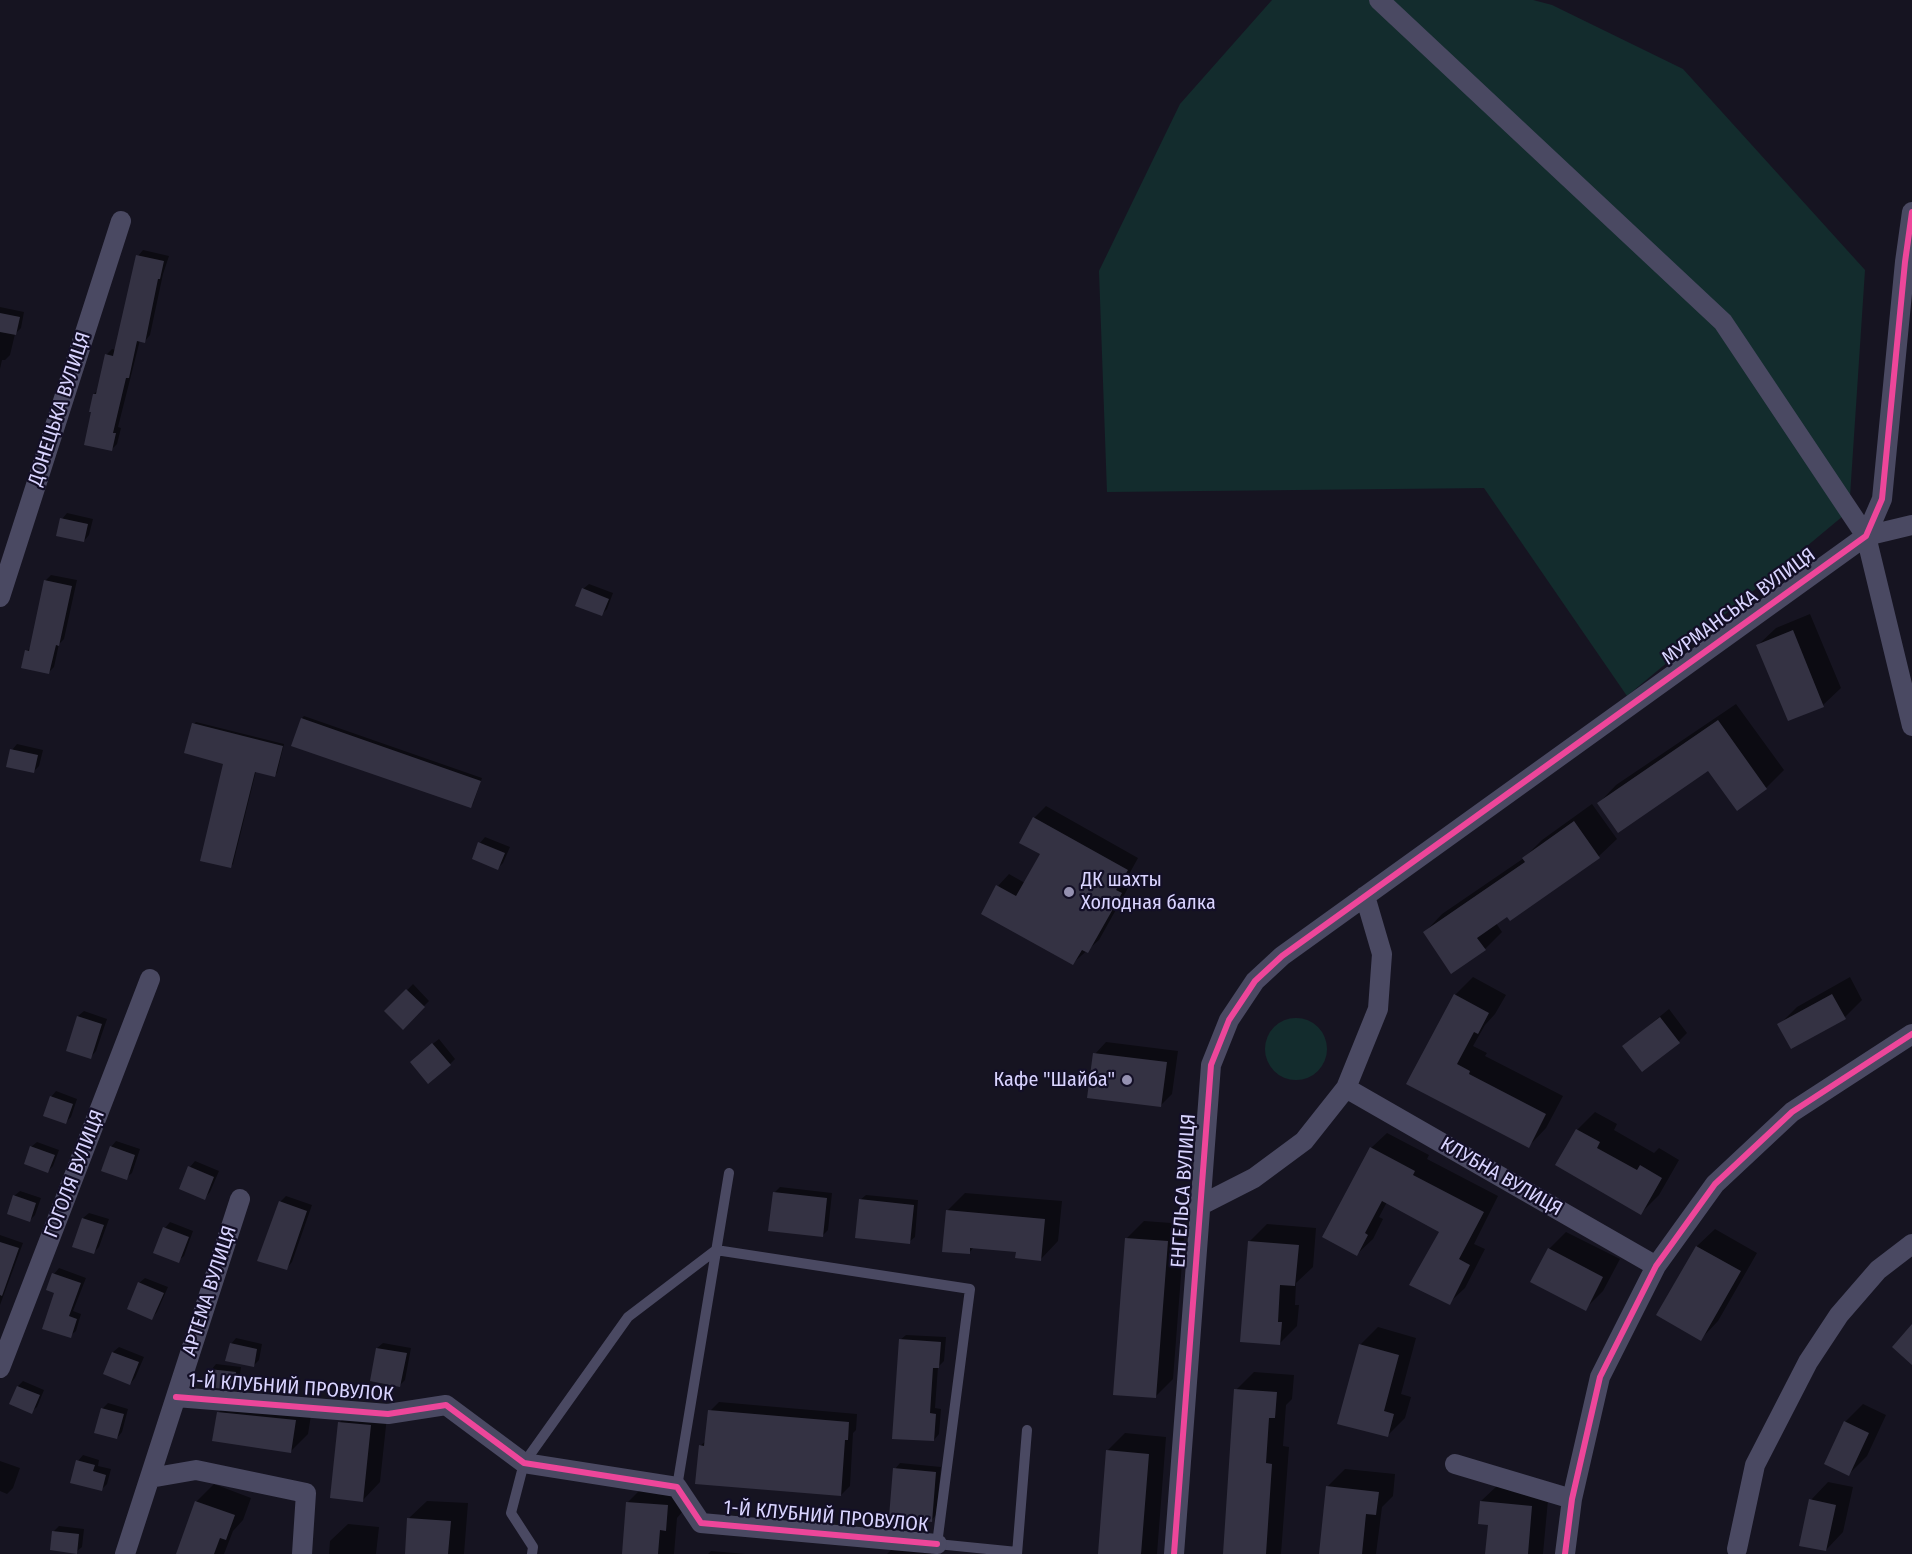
<!DOCTYPE html>
<meta charset="utf-8">
<style>
body{margin:0}
canvas{display:block;background:#161421}
</style>
<canvas width="1912" height="1554"></canvas>
<script>
const c = document.querySelector('canvas').getContext('2d');
c.lineJoin = 'round';
function fill(path, color) {
  c.fillStyle = color;
  c.fill(path, 'evenodd');
}
function shape(rows) {
  const path = new Path2D();
  for (const r of rows) {
    if (r.length === 3) {
      path.moveTo(r[0] + r[2], r[1]);
      path.arc(r[0], r[1], r[2], 0, 2 * Math.PI);
      continue;
    }
    path.moveTo(r[0], r[1]);
    for (let i = 2; i < r.length; i += 2) path.lineTo(r[i], r[i + 1]);
  }
  return path;
}
function stroke(path, color, width, dash) {
  c.strokeStyle = color;
  c.lineWidth = width;
  c.lineCap = dash ? 'butt' : 'round';
  c.setLineDash(dash || []);
  c.stroke(path);
}
function write(font, color, halo, rows, align = 'center') {
  c.font = font + ' "Fira Sans Condensed",sans-serif';
  c.lineWidth = 4.5;
  c.setLineDash([]);
  c.textBaseline = 'middle';
  c.strokeStyle = halo;
  c.fillStyle = color;
  for (const [text, x, y, turn = 0] of rows) {
    c.save();
    c.translate(x, y);
    c.rotate((+turn || 0) * Math.PI / 180);
    c.textAlign = isNaN(turn) ? turn : align;
    if (halo) c.strokeText(text, 0, 0);
    c.fillText(text, 0, 0);
    c.restore();
  }
}
fill(shape([
 [1272,0,1533,0,1552,5,1683,69,1865,270,1849,511,1627,696,1484,488,1107,492,1099,271,1180,104],
 [1296,1049,31]
]), '#132c2d');
fill(shape([
 [143,250,169,256,163,274,150,335,145,341,140,340,118,427,121,428,117,444,111,450,94,394,98,390,106,355,112,349,116,350,138,256],
 [0,307,24,312,21,328,15,334,10,355,5,360,2,360,0,369],
 [67,513,93,519,89,535,84,541,62,519],
 [51,575,77,580,64,639,59,644,54,667,49,672,27,651,32,646,46,580],
 [589,584,613,593,607,609,602,614,583,589],
 [1810,614,1841,688,1823,705,1758,645,1776,628],
 [1736,704,1784,770,1766,788,1709,769,1599,803,1616,785],
 [304,716,482,778,473,804,470,807,302,718],
 [196,722,284,744,277,773,274,775,256,771,233,864,231,866,225,762,194,724],
 [17,744,43,750,39,766,34,771,12,750],
 [1592,804,1617,839,1599,856,1510,918,1508,915,1496,923,1502,932,1485,949,1425,932,1442,914,1524,858,1542,840],
 [1046,806,1138,858,1127,878,1132,881,1099,940,1073,963,998,886,1009,874,1025,883,1042,854,1034,818],
 [485,837,510,847,503,863,498,868,480,843],
 [1473,977,1506,995,1495,1014,1485,1025,1473,1046,1487,1053,1485,1056,1563,1096,1546,1128,1529,1146,1408,1083,1455,995],
 [1850,977,1862,1000,1845,1017,1779,1025,1797,1007],
 [413,984,429,1001,403,1027,387,1011],
 [1669,1009,1687,1033,1679,1041,1624,1046],
 [84,1011,107,1019,96,1051,91,1057,78,1016],
 [439,1039,455,1059,450,1064,417,1056],
 [1106,1042,1178,1051,1172,1094,1160,1106,1095,1054],
 [56,1091,77,1099,71,1117,66,1122,51,1097],
 [1595,1112,1617,1124,1614,1130,1654,1153,1659,1148,1679,1160,1659,1195,1641,1213,1577,1130],
 [1387,1133,1429,1155,1427,1159,1498,1196,1474,1244,1485,1249,1465,1288,1449,1303,1441,1231,1387,1202,1379,1217,1383,1219,1373,1239,1357,1254,1371,1148],
 [116,1141,140,1149,132,1173,126,1178,111,1147],
 [37,1142,59,1150,53,1166,48,1171,31,1147],
 [195,1161,219,1171,210,1192,205,1198,190,1167],
 [780,1187,832,1193,828,1230,823,1235,774,1193],
 [20,1191,41,1198,35,1215,30,1220,14,1196],
 [965,1193,1062,1201,1058,1241,1041,1259,1017,1251,974,1247,969,1253,947,1211],
 [866,1195,918,1200,915,1237,909,1242,860,1200],
 [286,1196,312,1205,292,1262,287,1268,280,1202],
 [89,1213,109,1219,99,1247,94,1252,83,1218],
 [1144,1221,1185,1224,1173,1379,1155,1397,1126,1239],
 [170,1222,193,1231,184,1256,178,1261,155,1252,165,1228],
 [1267,1224,1316,1228,1313,1267,1296,1283,1295,1305,1299,1305,1297,1326,1279,1344,1249,1242],
 [1715,1229,1757,1253,1718,1321,1701,1339,1658,1314,1697,1246],
 [1566,1232,1620,1259,1603,1291,1585,1309,1549,1249],
 [0,1235,23,1243,0,1305],
 [59,1268,86,1278,73,1311,81,1314,76,1331,70,1336,56,1292,54,1274],
 [145,1278,168,1287,157,1312,152,1318,139,1283],
 [1378,1327,1416,1338,1401,1394,1411,1397,1405,1418,1388,1435,1360,1345],
 [906,1335,946,1337,944,1361,938,1367,935,1408,941,1409,939,1434,934,1440,900,1340],
 [236,1338,262,1344,259,1360,253,1366,231,1344],
 [383,1343,411,1348,405,1380,400,1385,377,1348],
 [119,1347,144,1357,135,1378,130,1384,105,1373,113,1352],
 [216,1364,241,1367,239,1383,234,1388,211,1370],
 [1254,1372,1294,1375,1292,1399,1286,1405,1283,1446,1289,1447,1281,1554,1224,1554,1236,1390],
 [23,1381,44,1390,37,1407,31,1412,18,1386],
 [236,1395,313,1403,308,1434,290,1452,218,1413],
 [719,1402,857,1414,856,1430,853,1433,850,1486,841,1495,700,1446,707,1440,710,1411],
 [108,1403,128,1409,122,1432,117,1438,102,1409],
 [1863,1404,1886,1415,1867,1456,1849,1474,1845,1422],
 [357,1405,388,1407,380,1482,363,1500,339,1423],
 [1125,1433,1166,1437,1157,1554,1099,1554,1107,1451],
 [83,1455,99,1460,98,1466,111,1469,107,1484,101,1490,78,1461],
 [0,1461,20,1468,13,1488,7,1494,0,1491],
 [900,1463,941,1467,936,1515,931,1521,895,1469],
 [1345,1469,1395,1474,1393,1496,1382,1507,1376,1554,1321,1554,1327,1487],
 [1828,1482,1853,1487,1843,1532,1826,1550,1811,1500],
 [214,1484,251,1498,243,1520,233,1531,224,1554,177,1554,196,1502],
 [1499,1484,1549,1489,1543,1554,1487,1554,1490,1524,1481,1501],
 [645,1485,685,1487,683,1511,677,1518,674,1554,624,1554,627,1503],
 [427,1501,468,1503,464,1554,406,1554,409,1518],
 [348,1524,379,1527,376,1554,329,1554,330,1541],
 [59,1526,84,1529,82,1547,76,1552,54,1531],
 [891,1550,931,1552,931,1554,887,1554],
 [711,1551,746,1554,708,1554]
]), '#0007');
fill(shape([
 [136,255,164,261,160,279,158,279,145,343,137,341,129,378,126,378,113,433,116,433,112,451,84,445,91,412,89,412,93,394,96,394,105,354,113,356],
 [0,313,20,317,16,335,0,332],
 [60,518,88,524,84,542,56,536],
 [44,580,72,586,59,646,56,645,49,674,21,668,25,650,29,651],
 [582,588,609,599,602,616,575,606],
 [1793,630,1824,707,1788,721,1756,645],
 [301,718,481,781,471,808,291,746],
 [1718,720,1767,789,1737,811,1708,771,1618,833,1597,803],
 [192,723,283,746,275,777,255,772,231,868,200,861,223,764,184,753],
 [10,749,38,755,34,773,6,767],
 [1033,817,1128,870,1116,890,1122,893,1088,953,1082,950,1073,965,981,914,996,885,1016,896,1040,854,1019,843],
 [1574,821,1600,858,1510,921,1507,917,1477,938,1486,950,1451,974,1423,932,1525,862,1522,858],
 [478,842,505,853,498,870,472,859],
 [406,989,425,1007,403,1030,384,1011],
 [1454,994,1489,1013,1478,1034,1474,1032,1457,1064,1470,1071,1469,1074,1546,1114,1529,1148,1406,1084],
 [1832,994,1846,1019,1791,1049,1777,1024],
 [77,1016,102,1024,91,1059,66,1051],
 [1660,1017,1680,1043,1642,1072,1622,1046],
 [432,1043,451,1065,428,1084,410,1062],
 [1093,1053,1167,1062,1161,1107,1087,1098],
 [50,1096,73,1104,66,1124,43,1116],
 [1576,1129,1600,1142,1597,1148,1637,1170,1640,1165,1662,1178,1641,1215,1555,1165],
 [30,1146,55,1155,48,1173,24,1164],
 [110,1146,135,1155,127,1180,101,1171],
 [1370,1147,1415,1171,1413,1175,1484,1212,1459,1259,1470,1265,1450,1305,1409,1285,1439,1232,1382,1201,1365,1233,1368,1235,1357,1256,1322,1237],
 [188,1166,214,1177,205,1200,179,1189],
 [773,1192,827,1198,823,1237,768,1231],
 [13,1195,36,1203,30,1222,7,1214],
 [859,1199,914,1205,910,1244,855,1238],
 [279,1201,307,1211,287,1270,257,1261],
 [946,1210,1045,1219,1041,1261,1015,1258,1016,1252,970,1248,970,1254,942,1252],
 [82,1218,104,1225,94,1254,72,1247],
 [163,1227,189,1237,179,1263,153,1253],
 [1125,1238,1168,1241,1156,1398,1113,1395],
 [1248,1241,1299,1245,1295,1286,1280,1285,1278,1322,1282,1322,1280,1345,1240,1342],
 [0,1242,19,1248,2,1296,0,1295],
 [1696,1246,1741,1271,1701,1341,1656,1315],
 [1548,1248,1603,1277,1586,1311,1530,1282],
 [52,1273,81,1283,69,1316,77,1319,71,1338,42,1329,54,1293,46,1290],
 [138,1282,164,1293,152,1320,127,1309],
 [1912,1324,1912,1365,1892,1347],
 [899,1339,941,1342,939,1368,933,1368,930,1413,936,1414,934,1441,892,1439],
 [230,1343,257,1349,254,1367,225,1361],
 [1359,1344,1399,1355,1384,1411,1394,1414,1388,1437,1337,1424],
 [376,1348,407,1353,400,1387,370,1381],
 [112,1352,139,1362,130,1385,103,1374],
 [209,1369,236,1372,234,1390,207,1387],
 [17,1386,40,1395,32,1414,9,1404],
 [1234,1389,1277,1392,1275,1418,1269,1418,1266,1463,1272,1464,1266,1554,1223,1554],
 [101,1408,124,1414,117,1439,94,1433],
 [708,1410,849,1422,848,1440,845,1440,841,1496,695,1484,699,1445,704,1446],
 [217,1412,296,1420,291,1453,212,1441],
 [1844,1421,1869,1433,1849,1476,1824,1464],
 [338,1422,371,1425,363,1502,330,1498],
 [1106,1450,1149,1454,1141,1554,1098,1554],
 [76,1460,95,1465,93,1471,106,1475,102,1491,70,1483],
 [893,1468,936,1472,932,1522,889,1517],
 [1326,1486,1379,1492,1376,1515,1366,1514,1362,1554,1319,1554],
 [1809,1499,1836,1505,1826,1551,1799,1546],
 [195,1501,235,1515,226,1540,220,1538,214,1554,176,1554],
 [1480,1501,1532,1506,1528,1554,1485,1554,1488,1525,1478,1524],
 [626,1502,668,1505,666,1531,660,1530,658,1554,622,1554],
 [407,1518,451,1521,448,1554,405,1554],
 [52,1531,79,1534,77,1554,50,1550]
]), '#343243');
stroke(shape([
 [677,1487,729,1173],
 [532,1554,533,1547,511,1513,524,1463,628,1317,716,1250,970,1289,937,1544,1017,1552],
 [1017,1554,1027,1430]
]), '#4a4962', 10);
stroke(shape([
 [1379,0,1723,322,1866,536,1912,726],
 [1866,536,1912,525],
 [0,597,121,221],
 [1346,1088,1656,1266],
 [1199,1206,1254,1178,1304,1141,1346,1088,1378,1009,1382,954,1365,896],
 [0,1368,150,979],
 [176,1397,388,1414,446,1405,524,1463,677,1487,701,1523,937,1544],
 [1455,1464,1572,1499],
 [150,1478,196,1470,306,1493,302,1554],
 [1737,1549,1755,1465,1808,1362,1839,1315,1878,1270,1912,1244],
 [125,1554,240,1199],
 [1174,1554,1211,1065,1229,1020,1255,981,1282,956,1866,536,1882,499,1905,262,1912,212],
 [1565,1554,1572,1499,1600,1377,1656,1266,1715,1184,1792,1112,1912,1034]
]), '#4a4962', 20);
stroke(shape([
 [176,1397,388,1414,446,1405,524,1463,677,1487,701,1523,937,1544],
 [1174,1554,1211,1065,1229,1020,1255,981,1282,956,1866,536,1882,499,1905,262,1912,212],
 [1565,1554,1572,1499,1600,1377,1656,1266,1715,1184,1792,1112,1912,1034]
]), '#ed469a', 6);
for (const [x, y, r, color] of [
 [1069,892,6,"#9591b1"],
 [1127,1080,6,"#9591b1"]
]) {
  const dot = new Path2D();
  dot.arc(x, y, r, 0, 2 * Math.PI);
  c.fillStyle = color;
  c.fill(dot);
  stroke(dot, '#130f26', 2);
}
write('20px', '#d9d4ff', '#130f26', [
 ["ДОНЕЦЬКА ВУЛИЦЯ",60,409,-72],
 ["МУРМАНСЬКА ВУЛИЦЯ",1739,607,-36],
 ["ГОГОЛЯ ВУЛИЦЯ",75,1174,-69],
 ["КЛУБНА ВУЛИЦЯ",1501,1177,30],
 ["ЕНГЕЛЬСА ВУЛИЦЯ",1184,1191,-86],
 ["АРТЕМА ВУЛИЦЯ",210,1291,-72],
 ["1-Й КЛУБНИЙ ПРОВУЛОК",291,1388,4],
 ["1-Й КЛУБНИЙ ПРОВУЛОК",826,1517,5]
]);
write('20px', '#d9d4ff', '#130f26', [
 ["ДК шахты",1081,880],
 ["Холодная балка",1081,903],
 ["Кафе \"Шайба\"",1115,1080,"right"]
], 'left');
</script>
